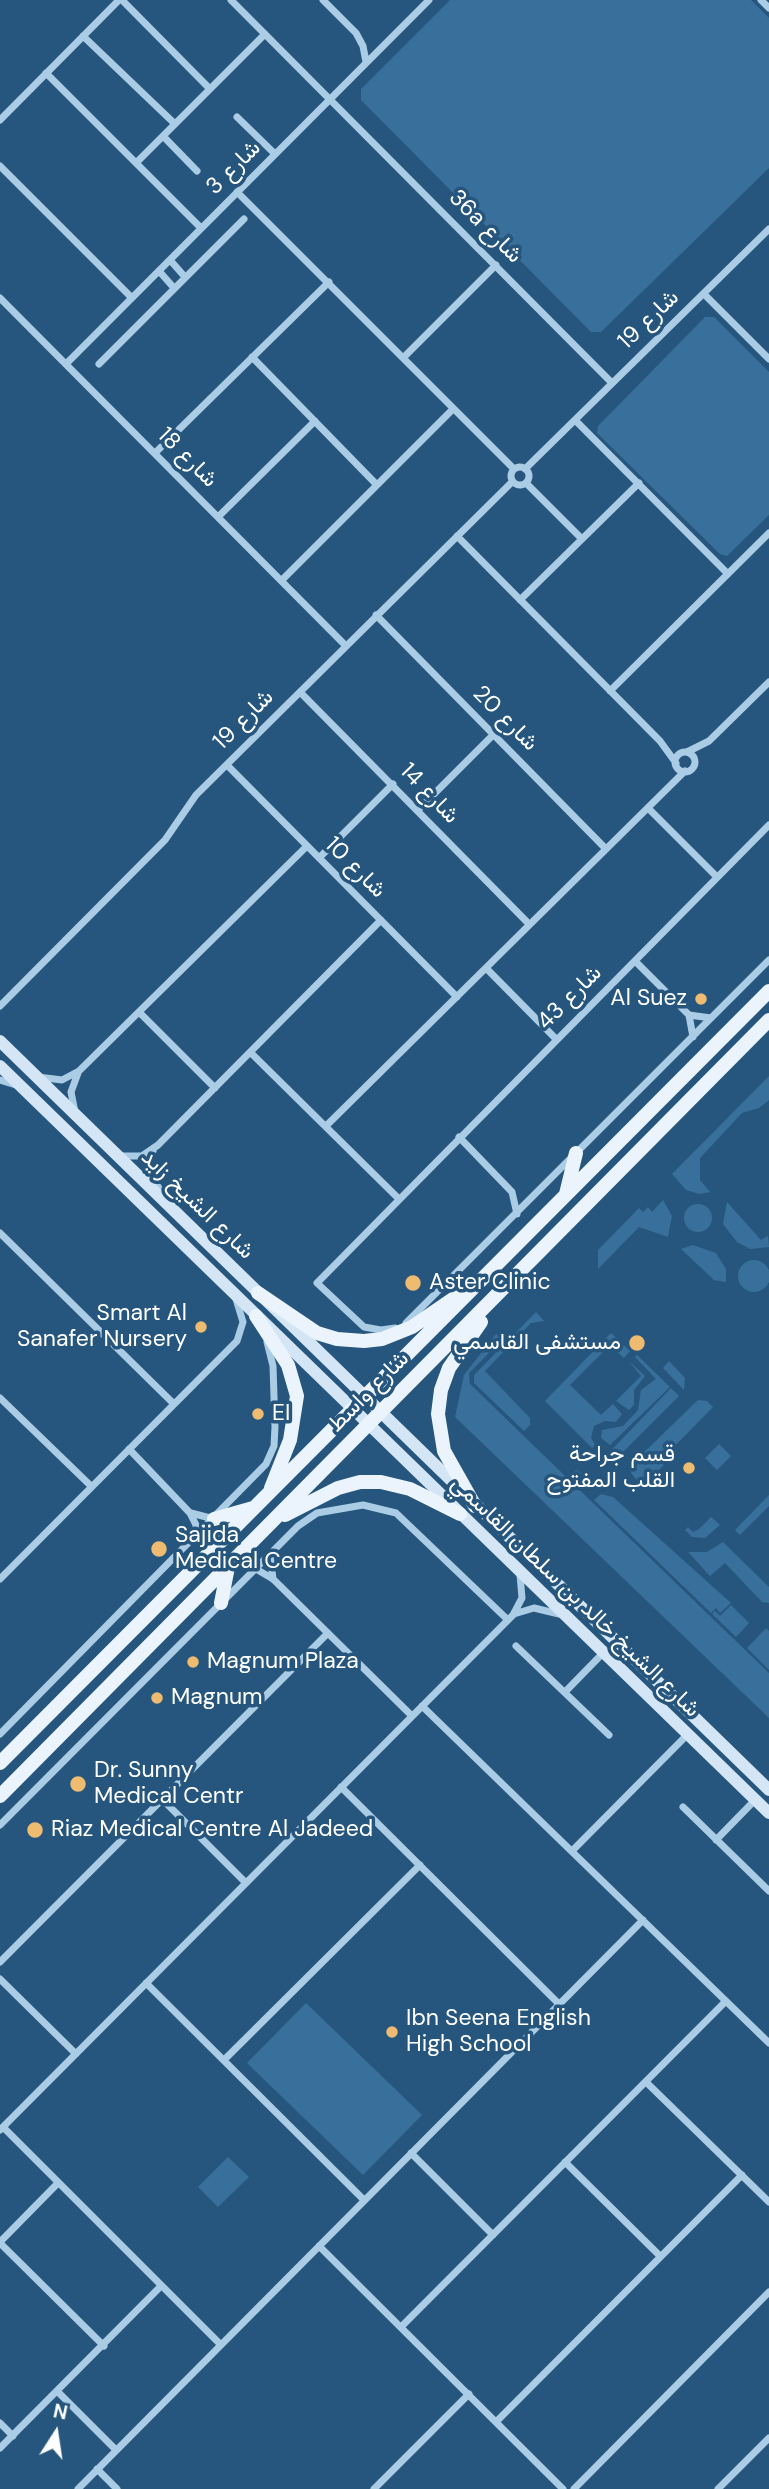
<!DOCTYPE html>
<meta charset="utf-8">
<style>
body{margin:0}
#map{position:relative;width:769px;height:2489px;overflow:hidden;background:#26567d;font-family:"DM Sans",sans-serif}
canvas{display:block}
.north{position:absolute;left:21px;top:2398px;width:70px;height:70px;-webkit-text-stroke:5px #26567d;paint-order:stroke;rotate:12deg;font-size:19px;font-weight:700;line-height:28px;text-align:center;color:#fff}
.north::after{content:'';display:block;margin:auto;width:24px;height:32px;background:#fff;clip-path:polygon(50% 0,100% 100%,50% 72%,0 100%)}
</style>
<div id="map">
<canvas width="769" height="2489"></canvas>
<div class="north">N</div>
</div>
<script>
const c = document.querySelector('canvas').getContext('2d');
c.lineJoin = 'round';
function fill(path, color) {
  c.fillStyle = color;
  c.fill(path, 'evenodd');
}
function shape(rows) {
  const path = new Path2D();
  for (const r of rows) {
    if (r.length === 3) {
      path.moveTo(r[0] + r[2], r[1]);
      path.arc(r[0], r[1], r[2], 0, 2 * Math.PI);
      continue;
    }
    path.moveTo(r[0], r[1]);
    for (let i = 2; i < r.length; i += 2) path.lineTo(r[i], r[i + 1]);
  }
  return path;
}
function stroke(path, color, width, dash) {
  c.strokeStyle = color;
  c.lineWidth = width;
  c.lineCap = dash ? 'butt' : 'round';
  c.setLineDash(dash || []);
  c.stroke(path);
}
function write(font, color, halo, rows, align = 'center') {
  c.font = font + ' "DM Sans",Vazirmatn,sans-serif';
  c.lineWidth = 7;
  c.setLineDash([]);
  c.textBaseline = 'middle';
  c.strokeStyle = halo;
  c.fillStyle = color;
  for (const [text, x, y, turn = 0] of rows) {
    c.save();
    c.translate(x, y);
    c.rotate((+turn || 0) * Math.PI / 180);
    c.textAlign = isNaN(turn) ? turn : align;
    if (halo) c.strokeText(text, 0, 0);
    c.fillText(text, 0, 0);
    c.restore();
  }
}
fill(shape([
 [450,0,751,0,769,18,769,168,601,332,591,332,361,100,361,89],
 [705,317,714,317,769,372,769,515,727,556,720,554,597,433,598,426],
 [769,1076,769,1100,759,1108,742,1113,700,1158,700,1180,710,1192,699,1194,686,1190,672,1174],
 [663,1200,672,1216,668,1237,639,1227,598,1269,598,1250,639,1208,643,1212,648,1207,652,1212],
 [727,1202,761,1240,768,1236,769,1247,750,1249,737,1242,723,1224],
 [698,1218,14],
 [693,1245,716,1253,726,1269,726,1282,714,1280,681,1249],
 [754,1276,16],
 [536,1312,544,1321,531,1323,485,1371,530,1418,530,1425,524,1431,474,1383,474,1375],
 [611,1333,630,1351,624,1358,610,1345,570,1385,601,1415,613,1404,622,1414,616,1422,605,1421,594,1426,591,1438,595,1445,592,1448,545,1401],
 [496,1334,502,1340,469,1373,470,1384,769,1673,769,1718,455,1417,464,1375],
 [637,1355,670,1387,610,1445,601,1438,602,1430,623,1426,638,1410,641,1390,656,1379,635,1357],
 [629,1361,645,1376,634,1390,634,1405,629,1410,616,1401,641,1376],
 [669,1361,685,1378,684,1390,663,1368],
 [671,1388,679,1396,616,1459,606,1466,602,1461,599,1463],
 [698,1400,707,1401,713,1407,667,1454,669,1460,642,1487,631,1473,632,1464],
 [719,1444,731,1456,717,1470,705,1458],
 [577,1470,588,1478,588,1485,583,1489,569,1475],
 [601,1494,613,1497,731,1603,720,1613,716,1608,711,1613,594,1500],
 [769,1495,769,1506,740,1535,735,1530],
 [711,1517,720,1525,705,1538,692,1537,685,1530,688,1527,693,1532,699,1529],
 [723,1542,769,1587,769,1603,762,1602,725,1563,710,1576,688,1552,707,1552],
 [731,1605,749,1623,736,1637,712,1614,715,1611,720,1616],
 [766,1628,769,1631,769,1670,747,1648],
 [306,2003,422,2115,363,2175,247,2063],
 [228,2157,249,2177,218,2207,198,2187]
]), '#39709b');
stroke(shape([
 [122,0,210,89],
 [231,0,612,383],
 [323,0,356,33,363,46,366,62],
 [761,0,769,8],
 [83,36,175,124],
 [46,73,201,228],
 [237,117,275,154],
 [0,120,119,0],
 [163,136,197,171],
 [136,163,265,34],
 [0,166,132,298],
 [237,192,514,469],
 [170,260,185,277],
 [159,271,174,288],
 [704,294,769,359],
 [0,298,346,646],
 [252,357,377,485],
 [403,358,496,265],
 [66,364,429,0],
 [99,364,244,219],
 [575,420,728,574],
 [155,453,329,282],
 [520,476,9],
 [525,469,769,229],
 [526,483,582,539],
 [219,516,315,421],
 [457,536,660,741,676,763],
 [282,580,453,409],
 [520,600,639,483],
 [376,615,606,849],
 [610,691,769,533],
 [300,692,529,924],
 [687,752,709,741,769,682],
 [685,762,10],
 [227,765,457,997],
 [648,808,717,877],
 [418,810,493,735],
 [319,858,393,784],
 [635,961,689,1015,693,1037],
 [486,968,556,1039],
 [0,1006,165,840,196,795,512,482],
 [140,1013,215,1088],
 [689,1015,711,1018],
 [251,1053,399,1199],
 [38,1077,62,1080,79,1071,307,846],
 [0,1080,16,1085],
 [75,1112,71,1092,78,1073],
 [326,1126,685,771],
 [459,1137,512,1192,517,1214],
 [153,1151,147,1162,147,1171,166,1198],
 [122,1156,142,1156,158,1145,381,920],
 [0,1233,174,1404],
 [406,1323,769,960],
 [395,1328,381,1330,364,1327,317,1283,769,825],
 [0,1398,91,1486],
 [129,1449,190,1513,196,1525,195,1538],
 [191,1513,214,1519],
 [270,1555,273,1579],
 [256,1569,273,1579,412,1716],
 [0,1579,237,1341,243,1322,236,1299],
 [514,1614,534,1608,559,1614],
 [516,1646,609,1735],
 [565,1692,603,1653],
 [422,1706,769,2043],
 [0,1734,266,1464,274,1446,275,1427,273,1366,267,1342],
 [341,1787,559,2004],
 [162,1799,246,1883],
 [683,1807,769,1891],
 [0,1825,298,1526,317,1513,363,1505,396,1513,508,1620],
 [716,1840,755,1800],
 [572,1851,687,1735],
 [0,1962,328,1633],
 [0,1979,76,2054],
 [146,1983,364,2200],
 [224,2060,420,1865],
 [646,2082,769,2202],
 [3,2127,221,2345],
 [0,2130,513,1615,522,1598,520,1575],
 [411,2153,493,2235],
 [565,2162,660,2256],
 [0,2242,58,2183],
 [0,2243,104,2346],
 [319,2246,563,2489],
 [401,2327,726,2001],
 [58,2392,116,2450],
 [496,2422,742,2175],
 [0,2423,13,2436],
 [0,2448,161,2286],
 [97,2469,117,2489],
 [78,2489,643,1920],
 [374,2489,469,2394],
 [574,2489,769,2292],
 [718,2489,769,2438]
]), '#abcce5', 7);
stroke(shape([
 [0,1041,769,1790],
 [0,1066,769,1813]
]), '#d4e6f5', 12);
stroke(shape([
 [566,1194,576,1153],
 [258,1293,317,1333,337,1339,364,1341,382,1339,412,1327,466,1290],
 [256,1316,288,1365,297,1396,290,1440,271,1488],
 [475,1506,444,1451,438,1414,441,1390,449,1368,481,1322],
 [285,1515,338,1488,360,1482,381,1482,410,1489,460,1514],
 [214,1519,253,1508],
 [221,1603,228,1567],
 [0,1763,769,991],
 [0,1796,769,1020]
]), '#ebf4fd', 14);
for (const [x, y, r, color] of [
 [701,999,7,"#eebb70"],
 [413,1283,9,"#eebb70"],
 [201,1327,7,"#eebb70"],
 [637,1343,9,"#eebb70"],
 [258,1414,7,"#eebb70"],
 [689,1468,7,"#eebb70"],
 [159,1549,9,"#eebb70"],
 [193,1662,7,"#eebb70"],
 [157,1698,7,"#eebb70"],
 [78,1784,9,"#eebb70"],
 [35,1830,9,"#eebb70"],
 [392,2032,7,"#eebb70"]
]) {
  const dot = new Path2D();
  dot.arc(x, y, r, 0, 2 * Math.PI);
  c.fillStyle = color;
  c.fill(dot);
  stroke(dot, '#26567d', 2.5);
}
write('23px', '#fff', '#26567d', [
 ["شارع 3",234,168,-45],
 ["36a شارع",485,227,45],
 ["شارع 19",649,320,-44],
 ["شارع 18",187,458,45],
 ["شارع 20",505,719,45],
 ["شارع 19",244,720,-45],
 ["شارع 14",429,794,46],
 ["شارع 10",355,868,45],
 ["شارع 43",570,998,-45],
 ["شارع الشيخ زايد",197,1205,44],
 ["شارع واسط",369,1392,-45],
 ["شارع الشيخ خالد بن سلطان القاسمي",575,1597,44]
]);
write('23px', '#fff', '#26567d', [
 ["Al Suez",687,999,"right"],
 ["Aster Clinic",429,1283],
 ["Smart Al",187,1314,"right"],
 ["Sanafer Nursery",187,1340,"right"],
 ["مستشفى القاسمي",621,1343,"right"],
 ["EI",272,1414],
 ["قسم جراحة",675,1455,"right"],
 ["القلب المفتوح",675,1481,"right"],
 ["Sajida",175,1536],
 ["Medical Centre",175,1562],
 ["Magnum Plaza",207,1662],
 ["Magnum",171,1698],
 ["Dr. Sunny",94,1771],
 ["Medical Centr",94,1797],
 ["Riaz Medical Centre Al Jadeed",51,1830],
 ["Ibn Seena English",406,2019],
 ["High School",406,2045]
], 'left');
</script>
